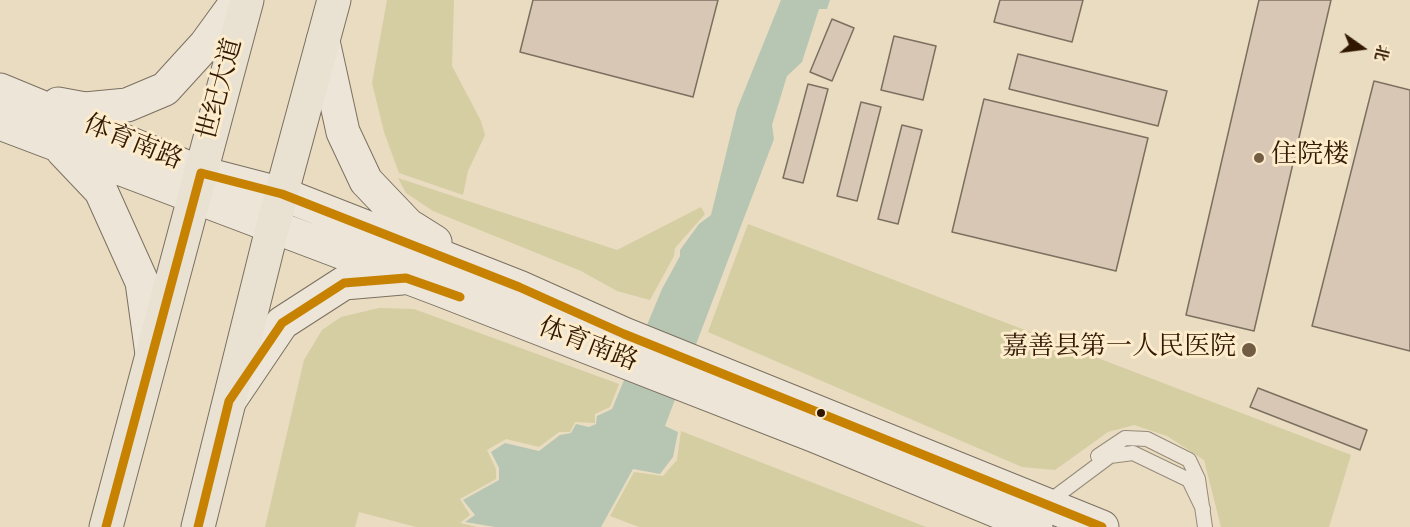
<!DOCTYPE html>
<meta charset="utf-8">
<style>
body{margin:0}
#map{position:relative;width:1410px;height:527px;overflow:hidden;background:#eadcc1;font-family:"Sorts Mill Goudy","Noto Serif SC",serif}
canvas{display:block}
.north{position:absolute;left:1332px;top:18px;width:60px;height:60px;-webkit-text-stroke:4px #fceccc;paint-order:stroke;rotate:104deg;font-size:16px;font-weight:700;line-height:24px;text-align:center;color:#311700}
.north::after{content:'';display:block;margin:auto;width:21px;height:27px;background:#311700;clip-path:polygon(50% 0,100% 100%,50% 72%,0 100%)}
</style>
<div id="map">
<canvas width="1410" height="527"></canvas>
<div class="north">北</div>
</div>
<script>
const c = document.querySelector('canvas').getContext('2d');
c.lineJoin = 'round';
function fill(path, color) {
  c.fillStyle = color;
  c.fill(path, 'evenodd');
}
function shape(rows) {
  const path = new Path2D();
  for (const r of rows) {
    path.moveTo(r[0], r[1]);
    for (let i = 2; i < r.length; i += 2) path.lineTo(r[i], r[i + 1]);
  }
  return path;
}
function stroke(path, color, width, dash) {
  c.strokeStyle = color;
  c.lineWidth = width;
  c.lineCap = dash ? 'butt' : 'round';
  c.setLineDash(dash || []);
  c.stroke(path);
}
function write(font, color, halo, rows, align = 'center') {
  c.font = font + ' "Sorts Mill Goudy","Noto Serif SC",serif';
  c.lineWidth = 6;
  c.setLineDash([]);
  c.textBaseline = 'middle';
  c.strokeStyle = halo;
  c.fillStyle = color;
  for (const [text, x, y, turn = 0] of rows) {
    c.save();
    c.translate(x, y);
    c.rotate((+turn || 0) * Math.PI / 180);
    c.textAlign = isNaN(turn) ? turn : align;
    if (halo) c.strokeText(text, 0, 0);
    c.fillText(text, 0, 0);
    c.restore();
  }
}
fill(shape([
 [387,0,454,0,452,66,481,121,485,135,468,171,463,195,399,173,384,132,372,83],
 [398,178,617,250,701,207,705,214,675,248,674,256,650,300,617,291,581,271,433,211,406,193],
 [748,224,1351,455,1329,527,1221,527,1204,460,1167,436,1134,425,1108,432,1055,470,1022,467,708,332],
 [379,308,414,309,619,384,610,407,595,414,595,423,575,422,570,432,559,432,539,447,506,439,487,450,496,469,496,479,460,499,470,515,460,523,477,527,416,527,359,512,355,527,265,527,304,360,322,330,341,317],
 [681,431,926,527,639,527,610,516,634,472,663,476,677,460]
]), '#d4cea2');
fill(shape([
 [781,0,830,0,827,9,819,9,802,62,787,76,772,125,774,139,665,426,678,432,673,457,660,474,633,469,601,527,495,527,465,522,475,515,463,500,499,480,499,468,491,452,505,443,539,451,560,435,571,433,576,424,589,427,596,424,597,416,612,409,662,289,680,256,680,250,699,224,711,215,737,109]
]), '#b6c6b3');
const building = shape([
 [533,0,718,0,693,97,520,52,533,0],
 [1000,0,1083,0,1072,42,994,22,1000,0],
 [1259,0,1331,0,1254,331,1186,315,1259,0],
 [832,19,854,28,832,81,810,72,832,19],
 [894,36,936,46,923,100,881,90,894,36],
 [1018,54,1167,91,1158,126,1009,89,1018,54],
 [1374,81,1410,90,1410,351,1312,326,1374,81],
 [808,84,828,89,803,183,783,178,808,84],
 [984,99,1148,138,1116,271,952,232,984,99],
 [861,102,881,107,857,201,837,196,861,102],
 [902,125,922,130,898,224,878,219,902,125],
 [1258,388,1367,430,1360,450,1250,407,1258,388]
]);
fill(building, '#d9c7b5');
stroke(building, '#7b7060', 1.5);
const lane = shape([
 [1098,456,1125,438,1147,439,1189,460,1198,479,1205,527],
 [1047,503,1110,456,1133,453,1189,480,1203,509]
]);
const secondary = shape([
 [323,41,343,132,366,181,408,225,435,242],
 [0,90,201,173,282,194,519,287,624,334,1102,527],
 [58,104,85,109,127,105,165,89,206,44,238,0],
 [0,123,441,290,815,436,1036,527],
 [63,151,101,191,142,282,152,354],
 [230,400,282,323,344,283,402,278]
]);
const primary = shape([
 [106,527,247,0],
 [198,527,273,225,334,0]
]);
stroke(lane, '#968b79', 16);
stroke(secondary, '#7b7060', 35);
stroke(primary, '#7b7060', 35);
stroke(lane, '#ece5d8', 14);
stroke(secondary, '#ece5d8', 33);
stroke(primary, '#e9e1d1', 33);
stroke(shape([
 [106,527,201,173,282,194,519,287,624,334,1102,527],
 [198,527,229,401,282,323,344,283,406,278,460,297]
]), '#c68200', 9);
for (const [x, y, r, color] of [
 [1259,158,6,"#725c44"],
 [1249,350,8,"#725c44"],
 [821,413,5,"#311700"]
]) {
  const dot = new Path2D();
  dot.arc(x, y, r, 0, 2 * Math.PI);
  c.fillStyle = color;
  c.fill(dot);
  stroke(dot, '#fceccc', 2);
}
write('26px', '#311700', '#fceccc', [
 ["世纪大道",223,90,-75],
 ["体育南路",132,145,22],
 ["体育南路",587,347,21]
]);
write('26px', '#311700', '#fceccc', [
 ["住院楼",1271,158],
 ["嘉善县第一人民医院",1236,350,"right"]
], 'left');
</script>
